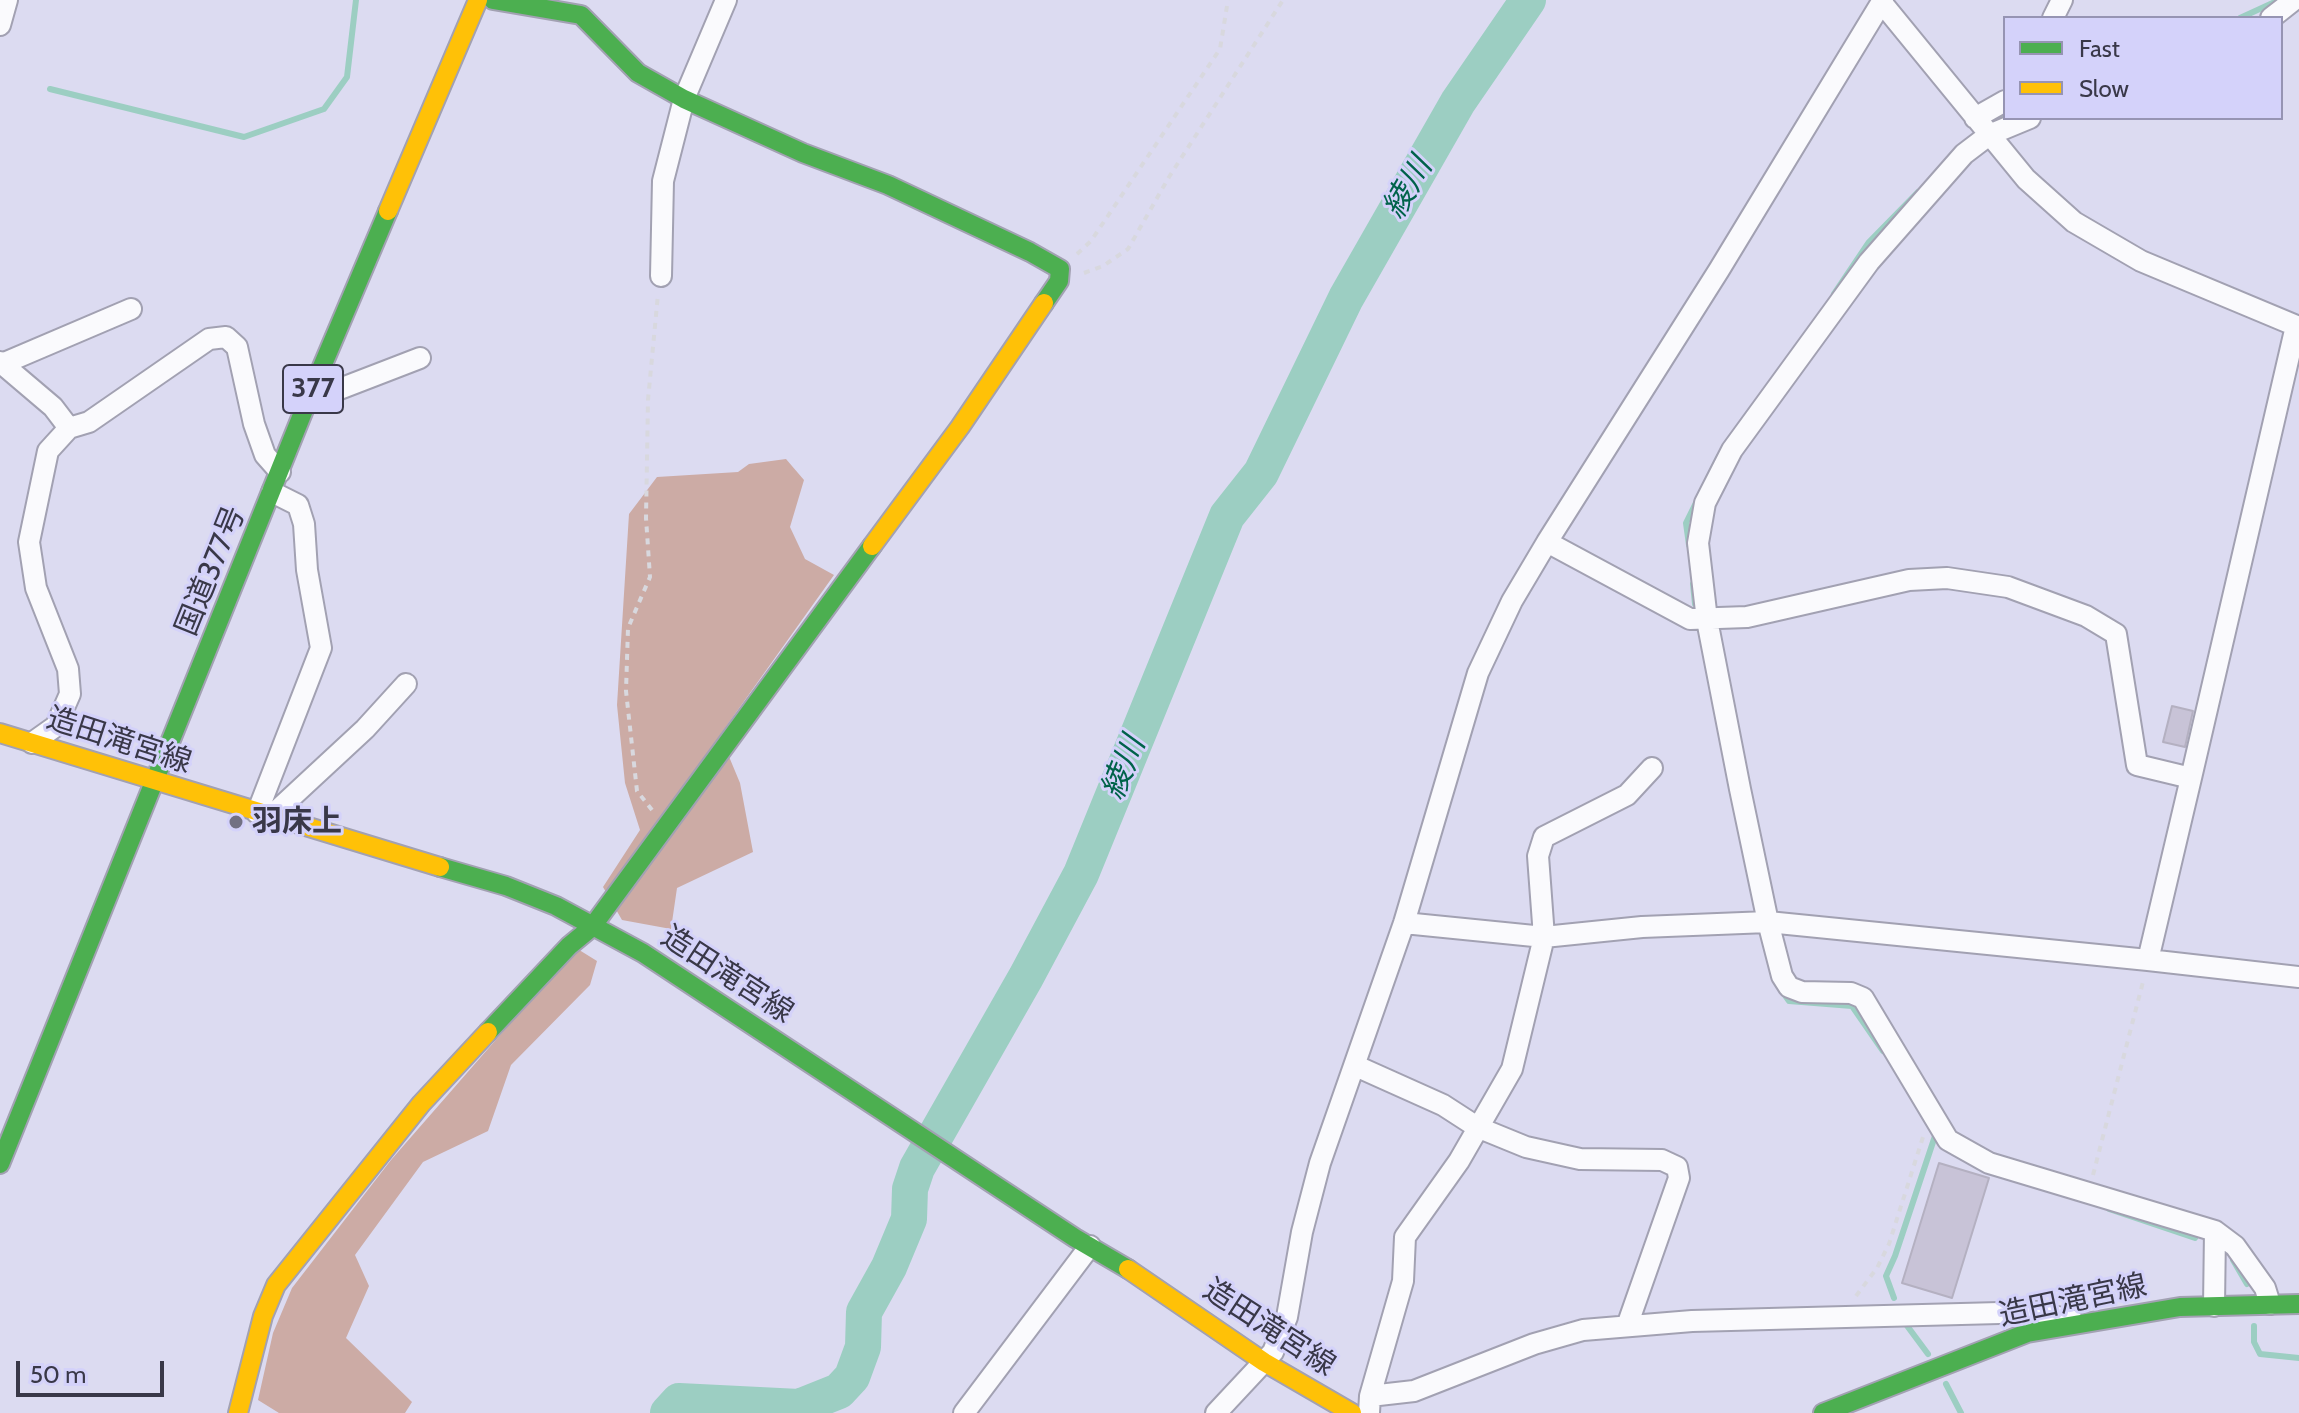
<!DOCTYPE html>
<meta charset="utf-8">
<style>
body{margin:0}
#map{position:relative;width:2299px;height:1413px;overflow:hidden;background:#dcdbf1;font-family:Cabin,sans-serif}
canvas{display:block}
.legend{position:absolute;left:2003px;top:16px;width:280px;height:104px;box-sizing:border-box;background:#d4d2fa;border:2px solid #9694b3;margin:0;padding:10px 14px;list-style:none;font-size:24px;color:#393848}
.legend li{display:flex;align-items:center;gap:16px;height:40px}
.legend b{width:40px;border:2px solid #9694b3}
.scale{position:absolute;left:16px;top:1361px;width:148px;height:36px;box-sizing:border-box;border:4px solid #393848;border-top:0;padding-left:10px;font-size:24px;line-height:28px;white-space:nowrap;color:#393848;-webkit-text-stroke:6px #d4d2fa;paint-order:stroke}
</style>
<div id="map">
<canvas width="2299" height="1413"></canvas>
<ul class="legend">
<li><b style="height:10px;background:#4caf50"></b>Fast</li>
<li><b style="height:10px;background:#ffc107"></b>Slow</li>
</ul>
<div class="scale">50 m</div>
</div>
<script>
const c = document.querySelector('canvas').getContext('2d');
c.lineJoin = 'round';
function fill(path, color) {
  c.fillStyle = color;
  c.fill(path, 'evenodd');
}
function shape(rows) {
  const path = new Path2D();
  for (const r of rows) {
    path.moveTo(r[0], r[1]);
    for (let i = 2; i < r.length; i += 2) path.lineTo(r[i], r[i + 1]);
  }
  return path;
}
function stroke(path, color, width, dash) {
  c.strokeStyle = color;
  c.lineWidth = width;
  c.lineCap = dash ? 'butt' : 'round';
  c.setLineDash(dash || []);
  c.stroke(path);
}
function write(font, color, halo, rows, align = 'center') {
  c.font = font + ' Cabin,"Noto Sans JP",sans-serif';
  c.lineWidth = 6;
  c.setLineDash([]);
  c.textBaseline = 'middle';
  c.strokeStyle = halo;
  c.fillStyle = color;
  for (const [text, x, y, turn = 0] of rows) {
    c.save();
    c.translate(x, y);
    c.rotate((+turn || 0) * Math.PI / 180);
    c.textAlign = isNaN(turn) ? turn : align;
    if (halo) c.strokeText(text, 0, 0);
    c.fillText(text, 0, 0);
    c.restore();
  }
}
fill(shape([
 [786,459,804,480,790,527,805,559,834,575,720,735,740,783,753,852,677,888,671,929,622,920,603,887,640,830,625,783,617,705,629,514,657,477,738,472,749,464],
 [576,948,597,961,590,985,511,1065,488,1131,423,1162,355,1255,369,1286,346,1338,412,1402,405,1413,279,1413,258,1400,273,1333,292,1288,391,1160]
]), '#ccaba5');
stroke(shape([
 [2240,18,2277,1],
 [50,89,244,137,324,109,347,77,356,0],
 [1992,121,2005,116],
 [1834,294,1869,242,1918,192],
 [1689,545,1686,523,1719,456],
 [1693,584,1695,604],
 [1779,987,1789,1001,1852,1006,1883,1051],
 [2109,1209,2195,1238],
 [2233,1260,2247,1284],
 [1894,1298,1886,1276,1895,1256,1935,1136],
 [1905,1323,1928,1354],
 [2254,1326,2254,1342,2260,1354,2299,1358],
 [1946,1384,1961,1413]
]), '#9ccec2', 6);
stroke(shape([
 [668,1413,679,1401,799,1407,839,1391,852,1377,863,1347,864,1312,889,1267,909,1219,910,1189,917,1168,1026,977,1081,874,1227,516,1261,473,1346,298,1458,102,1528,0]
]), '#9ccec2', 36);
const building = shape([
 [2172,706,2193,711,2185,747,2163,742,2172,706],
 [1939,1163,1989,1178,1952,1298,1902,1283,1939,1163]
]);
fill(building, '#c8c3d7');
stroke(building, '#b4b0c1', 2);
const street = shape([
 [1882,3,2026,179,2074,222,2141,261,2299,327],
 [2053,18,2062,0],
 [2271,18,2294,0],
 [0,25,7,0],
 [1975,118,2005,101],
 [2030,118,1989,135,1964,154,1869,262,1732,450,1705,503,1698,543,1707,620,1740,789,1768,922,1782,976,1789,987,1802,992,1851,993,1863,998,1948,1140,1989,1163,2215,1231,2235,1246,2265,1288,2270,1304],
 [661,276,663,181,684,99,726,0],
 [0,362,53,407,69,428,89,422,209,339,226,337,237,347,254,424,265,455,280,472],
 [2,364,131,309],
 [310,395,337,390,420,358],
 [1547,542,1690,619,1747,617,1909,580,1947,578,2008,587,2086,616,2116,634,2137,765,2191,778,2148,960,2299,977],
 [32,743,56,726,70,694,68,669,36,588,29,542,48,451,69,428],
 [2191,778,2296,326],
 [257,813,321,648,307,570,304,524,298,505,272,492],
 [270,817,365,729,406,684],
 [1404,923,1544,937,1642,927,1768,922,2148,960],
 [1356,1066,1443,1105,1477,1127,1526,1147,1580,1159,1662,1160,1677,1167,1679,1178,1627,1326],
 [2214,1306,2215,1231],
 [1370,1396,1403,1281,1405,1237,1459,1161,1512,1069,1544,937,1538,856,1544,837,1627,795,1652,768],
 [964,1413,1090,1246],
 [1216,1413,1273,1352,1287,1317,1302,1232,1320,1163,1404,923,1478,673,1512,601,1547,542,1719,270,1883,0],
 [1369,1413,1370,1396,1414,1391,1534,1344,1583,1330,1692,1321,2038,1312,2073,1321]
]);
const fast = shape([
 [493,0,581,15,638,73,684,99,803,153,888,185,1030,252,1060,269,1059,281,1044,303],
 [440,867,506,886,556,906,643,953,1075,1238,1128,1269],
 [488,1032,569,946,592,927,872,546],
 [0,1164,310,395,388,211],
 [1823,1413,2027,1333,2180,1307,2299,1304]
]);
const slow = shape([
 [388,211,478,0],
 [872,546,960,427,1044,303],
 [0,733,440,867],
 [1128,1269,1264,1362,1352,1413],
 [238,1413,263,1316,276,1285,421,1104,488,1032]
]);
stroke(street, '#a2a1b2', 24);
stroke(fast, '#a2a1b2', 22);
stroke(slow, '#a2a1b2', 22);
stroke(shape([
 [1077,254,1091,241,1220,49,1228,0],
 [1084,273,1103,266,1128,249,1169,177,1283,0],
 [652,810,637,791,626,691,628,628,650,577,646,518,648,400,658,294],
 [2093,1175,2144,978],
 [1856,1296,1877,1268,1889,1244,1923,1137]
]), '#d8d8de', 4, [6, 6]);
stroke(street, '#fafafd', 20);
stroke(fast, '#4caf50', 18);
stroke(slow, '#ffc107', 18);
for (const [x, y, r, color] of [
 [236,822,8,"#727183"]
]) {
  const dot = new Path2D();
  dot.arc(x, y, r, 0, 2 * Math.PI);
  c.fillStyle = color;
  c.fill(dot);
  stroke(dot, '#d4d2fa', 3);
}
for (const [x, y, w] of [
 [313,389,60]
]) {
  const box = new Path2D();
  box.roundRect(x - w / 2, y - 24, w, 48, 6);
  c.fillStyle = '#d4d2fa';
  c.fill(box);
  stroke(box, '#393848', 2);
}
write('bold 28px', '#393848', null, [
 ["377",313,389]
]);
write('30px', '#393848', '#d4d2fa', [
 ["国道377号",211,571,-68],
 ["造田滝宮線",119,741,18],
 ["造田滝宮線",727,975,33],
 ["造田滝宮線",2073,1301,-12],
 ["造田滝宮線",1269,1328,33]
]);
write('bold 30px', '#393848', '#d4d2fa', [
 ["羽床上",252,822]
], 'left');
write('italic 32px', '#00634a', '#d4d2fa', [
 ["綾川",1408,188,-60],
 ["綾川",1124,768,-68]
]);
</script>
